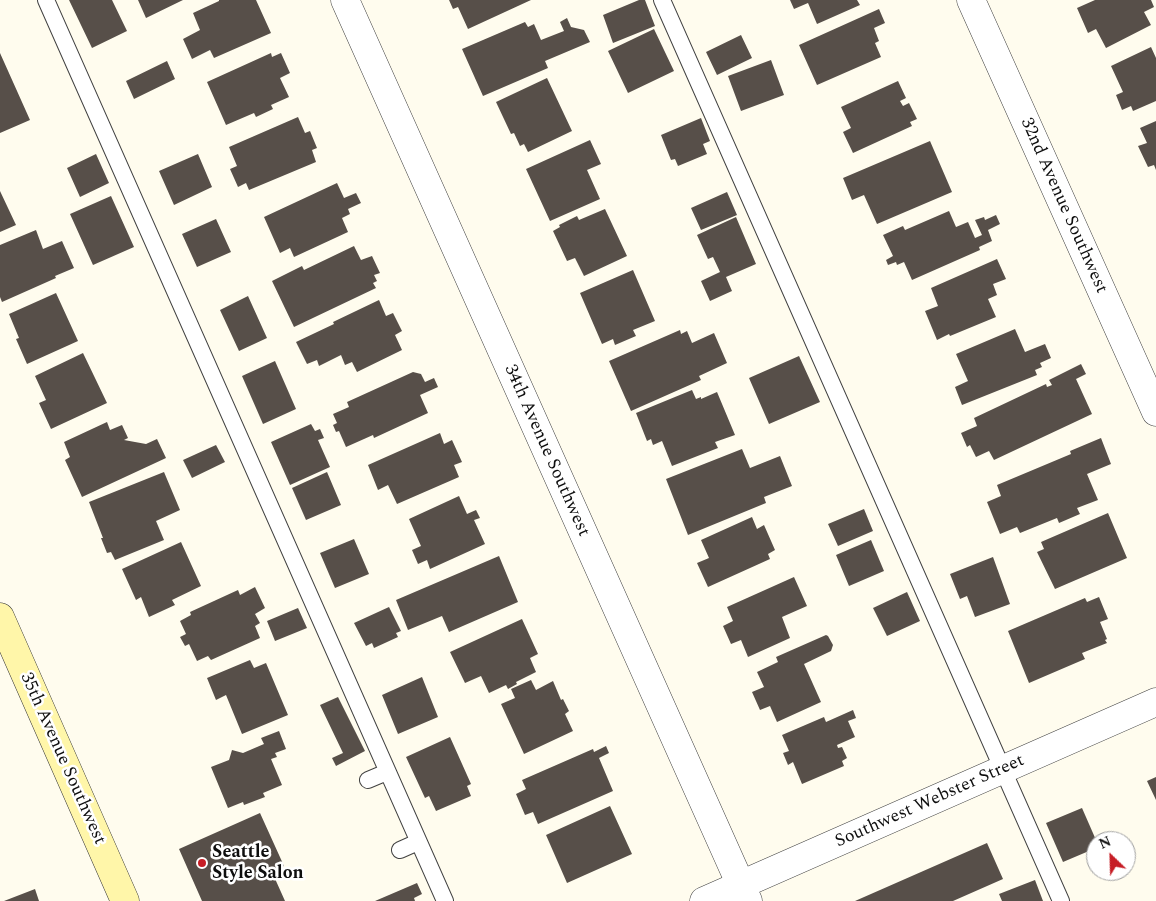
<!DOCTYPE html>
<style>
body{margin:0}
#map{position:relative;width:1156px;height:901px;overflow:hidden;background:#fffcee;font-family:Spectral,serif}
canvas{display:block}
.north{position:absolute;left:1086px;top:831px;width:50px;height:50px;box-sizing:border-box;background:#fff;border:1px solid #9f9f9f;border-radius:50%;rotate:336deg;font-size:14px;font-weight:700;line-height:20px;text-align:center;color:#0e0e0e}
.north::after{content:'';display:block;margin:auto;width:18px;height:22px;background:#c61d25;clip-path:polygon(50% 0,100% 100%,50% 72%,0 100%)}
</style>
<div id="map">
<canvas width="1156" height="901"></canvas>
<div class="north">N</div>
</div>
<script>
const c = document.querySelector('canvas').getContext('2d');
c.lineJoin = 'round';
function fill(path, color) {
  c.fillStyle = color;
  c.fill(path, 'evenodd');
}
function shape(rows) {
  const path = new Path2D();
  for (const r of rows) {
    path.moveTo(r[0], r[1]);
    for (let i = 2; i < r.length; i += 2) path.lineTo(r[i], r[i + 1]);
  }
  return path;
}
function stroke(path, color, width, dash) {
  c.strokeStyle = color;
  c.lineWidth = width;
  c.lineCap = dash ? 'butt' : 'round';
  c.setLineDash(dash || []);
  c.stroke(path);
}
function write(font, color, halo, rows, align = 'center') {
  c.font = font + ' Spectral,serif';
  c.lineWidth = 5;
  c.setLineDash([]);
  c.textBaseline = 'middle';
  c.strokeStyle = halo;
  c.fillStyle = color;
  for (const [text, x, y, turn = 0] of rows) {
    c.save();
    c.translate(x, y);
    c.rotate((+turn || 0) * Math.PI / 180);
    c.textAlign = isNaN(turn) ? turn : align;
    if (halo) c.strokeText(text, 0, 0);
    c.fillText(text, 0, 0);
    c.restore();
  }
}
fill(shape([
 [69,0,112,0,127,31,92,48],
 [138,0,183,0,146,18],
 [219,0,256,0,271,33,214,58,210,50,192,59,183,39,200,30,193,13,219,1],
 [449,0,531,0,468,29,458,7,453,9],
 [639,0,645,0,655,26,613,43,603,15],
 [790,0,857,0,860,5,817,24,808,3,794,9],
 [1095,0,1151,0,1154,7,1144,12,1151,25,1106,48,1096,29,1088,33,1077,8],
 [879,9,885,23,874,28,879,41,875,43,881,57,817,85,799,45],
 [567,18,571,27,584,30,590,42,545,61,548,68,483,96,462,49,525,22,528,27,534,24,541,40,564,31,560,22],
 [654,29,674,71,628,93,608,51],
 [741,35,752,58,717,75,706,52],
 [1151,47,1156,58,1156,101,1133,111,1131,106,1122,110,1116,95,1123,92,1111,66],
 [0,53,30,120,0,133],
 [271,53,272,57,281,53,290,73,280,78,289,97,271,105,273,109,256,117,254,113,226,125,207,82],
 [771,60,784,95,741,111,728,76],
 [167,61,175,79,134,99,126,81],
 [547,78,572,131,528,152,524,144,520,146,514,133,511,134,496,102],
 [898,81,906,98,900,101,903,106,909,103,917,119,910,122,912,126,853,153,843,132,851,128,841,107],
 [298,117,305,133,310,131,317,148,312,150,316,162,249,190,246,183,238,187,230,169,237,166,229,147],
 [701,118,710,141,703,144,707,154,678,166,675,159,671,160,661,135],
 [1156,121,1156,170,1154,165,1148,167,1138,146,1147,143,1140,128],
 [590,140,601,164,587,170,600,199,550,221,526,169],
 [930,141,952,192,877,224,864,195,852,200,843,178],
 [96,154,109,183,80,197,67,168],
 [198,154,212,187,174,205,159,171],
 [337,183,344,198,356,193,361,203,348,209,350,214,342,218,348,232,294,257,290,248,280,253,264,217],
 [0,191,16,225,0,232],
 [727,192,737,215,701,230,691,208],
 [111,196,134,247,93,265,70,214],
 [605,209,627,256,584,276,575,258,567,261,553,231,560,227,559,225,577,216,579,220],
 [949,211,956,227,968,222,975,238,982,235,975,220,984,217,985,220,996,215,1000,224,988,230,992,241,979,247,980,250,912,280,904,262,897,265,896,262,888,265,886,260,893,256,883,235,903,226,905,230],
 [736,217,756,264,726,277,732,291,710,301,701,281,720,272,713,257,708,259,697,235],
 [216,219,231,252,197,267,182,234],
 [36,230,43,249,62,241,74,268,55,276,56,278,2,302,0,297,0,245],
 [354,246,361,260,372,256,380,273,374,275,377,281,373,283,376,288,294,327,272,281,302,266,304,270],
 [997,259,1006,279,993,284,997,295,988,299,996,317,950,336,949,334,937,340,925,311,938,306,931,288],
 [633,270,655,321,633,330,636,336,615,345,613,339,602,344,580,293],
 [56,293,78,341,27,364,16,339,19,338,9,314],
 [248,296,267,338,239,351,220,310],
 [379,300,386,316,393,313,402,331,395,335,402,350,357,372,352,362,345,365,341,355,319,366,317,360,307,364,296,342,334,324,333,322],
 [1015,329,1025,352,1045,344,1051,358,1040,363,1042,367,1035,370,1037,375,962,405,955,387,968,381,956,354],
 [680,330,681,334,687,331,692,343,714,333,727,363,699,376,701,380,631,411,609,361],
 [83,353,107,403,51,429,39,403,46,400,35,376],
 [799,356,820,402,769,424,749,378],
 [275,361,296,409,263,424,242,376],
 [1081,364,1086,374,1076,379,1092,414,994,460,989,451,976,457,970,445,967,447,961,433,977,426,974,418,1046,384,1047,387,1052,385,1049,380],
 [413,372,421,374,425,382,434,378,438,387,420,395,428,413,374,438,373,435,346,447,339,431,336,432,333,425,337,423,333,414,349,407,347,402],
 [692,390,696,399,701,397,701,399,717,392,735,435,715,442,718,448,672,466,662,441,653,445,651,439,647,441,636,413],
 [107,422,110,430,122,425,128,438,124,440,146,444,157,439,166,458,82,497,65,460,70,457,64,442],
 [311,424,315,431,320,429,324,438,318,440,330,467,290,485,271,442],
 [440,433,444,444,452,440,462,462,454,465,459,477,397,504,388,485,378,490,368,465],
 [1101,438,1111,464,1087,474,1098,500,1077,508,1080,514,1059,523,1057,518,1020,533,1017,527,1000,534,987,502,1001,496,997,485,1071,454,1070,451],
 [216,445,225,462,192,478,183,460],
 [742,449,750,468,780,456,792,486,764,497,766,503,688,535,666,479],
 [164,472,180,510,156,521,164,540,115,560,111,552,107,553,101,538,103,538,89,502],
 [327,472,341,505,306,520,292,488],
 [459,496,467,514,476,510,480,518,474,520,485,544,430,569,427,560,418,564,412,550,421,546,409,519],
 [864,509,873,531,838,546,828,524],
 [1108,513,1127,558,1055,589,1037,552,1044,549,1041,542],
 [752,517,757,529,764,525,775,550,768,554,770,559,708,587,697,563,709,558,701,540],
 [354,539,369,574,335,588,320,553],
 [871,540,884,571,849,586,836,555],
 [181,542,201,586,172,600,175,605,149,617,141,597,136,600,122,569],
 [499,556,518,602,449,632,442,616,408,630,396,600],
 [993,557,1010,604,975,617,967,596,960,599,950,574],
 [794,577,807,606,782,617,790,638,748,657,741,640,731,644,723,626,733,621,727,607],
 [255,587,265,608,255,614,260,623,255,626,260,638,211,660,208,656,197,661,189,644,185,646,180,637,186,634,180,621,191,615,190,612,238,590,240,595],
 [907,592,920,621,887,636,873,608],
 [1099,597,1108,619,1100,622,1107,639,1105,640,1107,643,1082,653,1085,659,1029,683,1008,631,1085,598,1087,602],
 [389,607,401,631,396,633,398,637,374,648,372,643,366,646,354,623],
 [298,608,307,628,275,641,267,621],
 [522,619,538,654,530,658,536,672,516,682,517,684,508,689,506,685,489,693,481,676,465,683,450,652],
 [826,635,828,636,833,645,831,651,804,664,821,702,777,722,770,706,760,710,752,692,764,687,757,672,778,662,776,657],
 [250,660,254,668,266,663,288,715,242,734,226,695,216,700,207,678],
 [422,677,438,717,398,734,382,695],
 [531,680,536,690,553,681,561,700,563,699,569,711,565,714,573,731,524,754,501,704,515,698,511,689],
 [338,697,365,751,336,766,332,758,343,753,320,705],
 [853,710,856,718,848,721,855,737,837,745,838,748,842,747,847,758,842,761,844,766,802,784,793,762,788,765,783,753,789,751,782,735,824,717,826,722],
 [279,731,286,749,275,753,277,757,271,759,282,785,263,793,265,797,244,805,243,802,228,808,211,767,229,760,232,750,243,753,264,744,261,738],
 [450,737,471,784,467,786,471,796,436,811,429,796,425,798,406,757],
 [606,746,609,753,599,758,613,791,538,824,533,812,525,815,516,794,526,789,522,780,593,749,594,752],
 [1156,777,1156,800,1147,781],
 [610,806,632,854,567,883,546,835],
 [1082,808,1096,840,1096,848,1063,862,1046,823],
 [260,813,284,866,272,872,285,901,202,901,179,849],
 [987,843,1003,879,953,901,855,901],
 [1035,880,1043,901,1002,901,999,894],
 [417,883,422,894,414,898,415,901,375,901],
 [35,889,39,901,4,901]
]), '#574f49');
const service = shape([
 [46,0,445,901],
 [662,0,1061,901],
 [368,780,387,772],
 [400,850,418,842]
]);
const minor = shape([
 [345,0,748,901],
 [971,0,1156,412],
 [704,901,1156,702]
]);
const secondary = shape([
 [0,617,125,901]
]);
stroke(service, '#414141', 18);
stroke(minor, '#414141', 29);
stroke(secondary, '#303030', 29);
stroke(service, '#fff', 16);
stroke(minor, '#fff', 28);
stroke(secondary, '#fff6a9', 28);
for (const [x, y, r, color] of [
 [202,863,5,"#c61d25"]
]) {
  const dot = new Path2D();
  dot.arc(x, y, r, 0, 2 * Math.PI);
  c.fillStyle = color;
  c.fill(dot);
  stroke(dot, '#fff', 2);
}
write('18px', '#0e0e0e', '#fff', [
 ["32nd Avenue Southwest",1063,206,66],
 ["34th Avenue Southwest",546,451,66],
 ["35th Avenue Southwest",62,759,66],
 ["Southwest Webster Street",930,802,-24]
]);
write('bold 18px', '#0e0e0e', '#fff', [
 ["Seattle",212,853],
 ["Style Salon",212,874]
], 'left');
</script>
